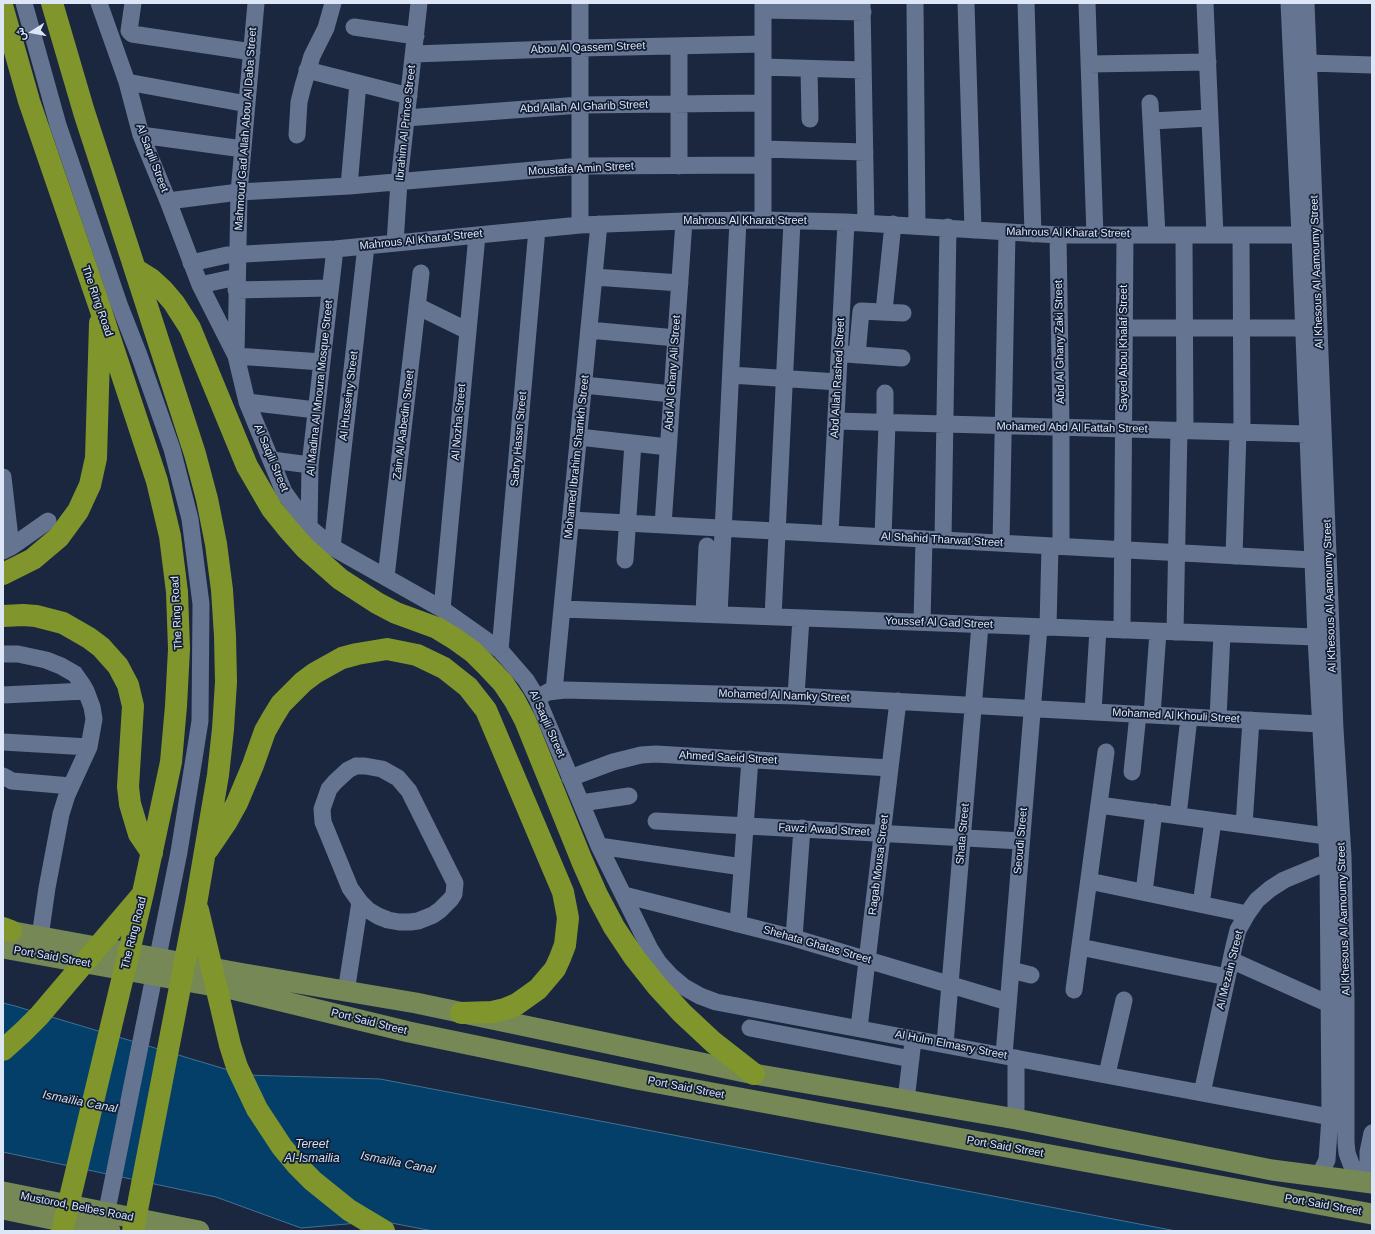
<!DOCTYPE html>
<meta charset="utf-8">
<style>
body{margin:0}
#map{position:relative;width:1375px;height:1234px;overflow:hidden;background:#1a273f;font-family:Helvetica,Vazirmatn,sans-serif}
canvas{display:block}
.frame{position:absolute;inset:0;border:4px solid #dde6f6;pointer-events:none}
.north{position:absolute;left:12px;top:12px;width:40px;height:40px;-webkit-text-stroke:3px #111d34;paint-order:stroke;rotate:259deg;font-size:11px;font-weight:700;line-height:16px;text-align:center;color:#dde6f6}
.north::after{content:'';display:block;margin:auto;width:14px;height:18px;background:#dde6f6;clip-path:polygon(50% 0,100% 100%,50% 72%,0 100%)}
</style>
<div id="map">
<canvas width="1375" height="1234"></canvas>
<div class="frame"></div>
<div class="north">ش</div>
</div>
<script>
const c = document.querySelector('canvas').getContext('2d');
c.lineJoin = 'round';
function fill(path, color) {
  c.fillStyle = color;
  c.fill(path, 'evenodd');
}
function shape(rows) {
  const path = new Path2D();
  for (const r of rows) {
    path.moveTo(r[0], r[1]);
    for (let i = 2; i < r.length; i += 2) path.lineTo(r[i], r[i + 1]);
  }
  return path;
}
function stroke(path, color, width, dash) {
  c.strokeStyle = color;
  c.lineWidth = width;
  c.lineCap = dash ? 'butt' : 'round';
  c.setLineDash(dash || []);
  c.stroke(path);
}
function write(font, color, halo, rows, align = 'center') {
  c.font = font + ' Helvetica,sans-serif';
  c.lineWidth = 3.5;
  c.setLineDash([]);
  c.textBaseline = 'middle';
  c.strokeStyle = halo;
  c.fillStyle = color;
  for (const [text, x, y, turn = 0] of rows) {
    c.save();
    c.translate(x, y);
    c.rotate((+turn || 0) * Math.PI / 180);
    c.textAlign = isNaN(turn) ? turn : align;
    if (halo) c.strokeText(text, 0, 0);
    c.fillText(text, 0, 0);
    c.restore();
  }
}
const water = shape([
 [3,1003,15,1006,245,1075,380,1079,1176,1231,433,1231,381,1221,301,1228,216,1197,3,1152,3,1003]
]);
fill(water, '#033f69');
stroke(water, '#447193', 1);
stroke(shape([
 [24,3,58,125,119,304,139,355,172,449,190,519,201,604,200,721,179,852,104,1225],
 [99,3,127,82,141,135,168,201,200,285,236,356,247,402,284,492,309,527,332,547,442,609,500,650,526,680,537,698,599,846,650,949,659,963,671,976,684,987,700,996,716,1002,1330,1117],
 [133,3,129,31,132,34,252,52],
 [256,3,239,192,236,356,322,362],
 [763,3,763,220],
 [862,3,866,223],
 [915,3,917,226],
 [966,3,973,230],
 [1026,3,1033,234],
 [1087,3,1095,235],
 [1205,3,1215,235],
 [1289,3,1300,235,1316,637,1328,861,1330,1117,1327,1160,1319,1176],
 [1306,3,1335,729,1343,856,1346,999,1346,1142,1347,1153,1351,1164,1357,1174,1366,1182],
 [763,10,863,12],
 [354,27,416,36],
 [414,54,580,48,763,44],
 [1309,63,1372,65],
 [1089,64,1208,62],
 [763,67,863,70],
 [809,69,810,119],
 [307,70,409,96],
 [127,82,247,104],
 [1150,103,1157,235],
 [406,118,580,105,763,103],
 [1151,121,1210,118],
 [141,135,243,149],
 [297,135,299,102,303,86,312,56,326,28,333,3],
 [763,149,865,152],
 [679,166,679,46],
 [349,186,358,83],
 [168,201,239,192,349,186,580,166,763,165],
 [580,225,580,3],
 [1058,235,1061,427,1061,546],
 [1184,235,1185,431],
 [1241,235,1242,432],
 [395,243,399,182,419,3],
 [191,263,227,255,335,249,580,225,684,221,763,220,846,222,1058,235,1300,235],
 [594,277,680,283],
 [200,285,237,277],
 [236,290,330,288],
 [417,306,468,331],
 [884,311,893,224],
 [1124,328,1304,328],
 [589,330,676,338],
 [846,354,902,358],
 [857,355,861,311,903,313],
 [731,375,838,382],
 [584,385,672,394],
 [247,402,316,410],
 [836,421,1308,434],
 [885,423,885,393],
 [579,437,668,447],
 [272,460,310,465],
 [3,477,11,547],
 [571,520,1313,560],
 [663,525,684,221],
 [309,527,310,465,335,249],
 [830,534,846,222],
 [883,537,887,423],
 [943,540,948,227],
 [1001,543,1007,232],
 [332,547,366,246],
 [3,551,11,547,48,521],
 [1234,556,1238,432],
 [625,560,633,443],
 [386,577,421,273],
 [442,609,477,235],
 [562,609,1316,637],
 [704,614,707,546],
 [719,615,738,220],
 [773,617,792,221],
 [922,622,924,539],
 [1048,627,1050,546],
 [1122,630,1125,235],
 [1175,632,1179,430],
 [500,650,537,229],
 [3,654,18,654,46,660,61,666,75,674,82,684,86,691,92,707,94,719,89,747,67,795,61,814,47,888,40,937],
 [554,691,599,224],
 [3,695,86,691],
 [796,696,801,618],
 [537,698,548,692,565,690,796,696,1320,724],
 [1093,712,1098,629],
 [1152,715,1158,632],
 [1218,718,1222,634],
 [3,742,89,747],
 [356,766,365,766,382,769,398,778,409,791,455,883,454,894,451,899,440,910,433,915,418,921,410,922,399,922,388,920,378,916,368,910,360,902,350,888,323,822,322,809,329,789,335,782,348,770,356,766],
 [1132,772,1138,714],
 [3,776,12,781,71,786],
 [570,778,613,762,641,755,656,754,890,768],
 [581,803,629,796],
 [1099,805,1326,836],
 [1178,816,1189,717],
 [656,821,1021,841],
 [1244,825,1251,720],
 [599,846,742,867],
 [1089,881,1247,914],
 [1144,892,1154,812],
 [624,895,794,938,1008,1002],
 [1201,904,1213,821],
 [738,924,750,759],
 [794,938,802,828],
 [1080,947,1227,977],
 [1231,960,1329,1004],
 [1011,970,1031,975],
 [1074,990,1106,752],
 [346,992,360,902],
 [750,1028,911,1059],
 [859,1028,898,701],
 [945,1044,980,625],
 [1004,1055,1039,627],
 [1107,1074,1124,1000],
 [1202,1093,1234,946,1238,930,1247,914,1257,900,1270,889,1284,880,1337,858],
 [906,1100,912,1049],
 [1016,1119,1016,1058],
 [1372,1133,1368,1152,1368,1164,1372,1169]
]), '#657490', 17);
stroke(shape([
 [3,930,239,973,416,1003,754,1074,1016,1119,1272,1170,1372,1183],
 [3,948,236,990,409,1032,636,1079,1372,1214],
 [3,1192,199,1231],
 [3,1209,110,1231]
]), '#758855', 21);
stroke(shape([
 [52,3,84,112,195,454,207,499,216,544,222,590,225,636,226,682,223,729,218,775,196,904,133,1231],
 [3,9,29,101,100,308,157,481,170,536,177,592,179,649,176,706,171,762,143,893,62,1231],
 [135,269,151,279,163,290,174,303,190,328,247,466,272,509,288,529,305,548,340,579,377,603,396,613,437,628,455,639,473,652,488,667,503,683,515,701,525,720,582,861,597,895,614,927,634,957,657,986,682,1013,713,1042,754,1074],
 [3,574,33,559,59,537,78,511,90,485,96,458,100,323],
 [3,616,23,615,36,616,63,623,89,638,101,647,118,666,128,685,133,706,129,770,128,787,130,804,139,834,152,853],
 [208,849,227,821,237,803,253,765,265,731,273,717,281,704,303,682,315,673,342,658,357,654,387,649,417,655,444,668,468,687,486,710,563,892,568,918,565,945,560,958,555,969,538,989,517,1004,505,1009,492,1012,461,1013],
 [198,910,230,1045,237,1067,257,1109,282,1147,297,1165,313,1181,349,1210,384,1231],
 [3,928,11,931],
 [3,1050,23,1032,39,1016,141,896]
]), '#80962d', 22);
write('11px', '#dde6f6', '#111d34', [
 ["Abou Al Qassem Street",588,48,-2],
 ["Abd Allah Al Gharib Street",584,107,-2],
 ["Ibrahim Al Prince Street",406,123,-84],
 ["Mahmoud Gad Allah Abou Al Daba Street",246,129,-86],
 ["Al Saqili Street",152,158,69],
 ["Moustafa Amin Street",581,169,-3],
 ["Mahrous Al Kharat Street",745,221],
 ["Mahrous Al Kharat Street",1068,233,1],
 ["Mahrous Al Kharat Street",421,240,-6],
 ["Al Khesous Al Aamoumy Street",1317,272,-92],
 ["The Ring Road",97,301,71],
 ["Abd Al Ghany Zaki Street",1060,342,-91],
 ["Sayed Abou Khalaf Street",1124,348,-90],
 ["Abd Al Ghany Ali Street",673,373,-86],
 ["Abd Allah Rashed Street",838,378,-87],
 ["Al Madina Al Mnoura Mosque Street",320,388,-84],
 ["Al Husseiny Street",349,396,-83],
 ["Al Nozha Street",459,422,-85],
 ["Zain Al Aabedin Street",404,425,-83],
 ["Mohamed Abd Al Fattah Street",1072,428,1],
 ["Sabry Hassn Street",519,439,-85],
 ["Mohamed Ibrahim Shamkh Street",577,457,-84],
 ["Al Saqili Street",271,458,67],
 ["Al Shahid Tharwat Street",942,540,3],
 ["Al Khesous Al Aamoumy Street",1330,596,-92],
 ["The Ring Road",177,613,-93],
 ["Youssef Al Gad Street",939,623,2],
 ["Mohamed Al Namky Street",784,696,2],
 ["Mohamed Al Khouli Street",1176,716,3],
 ["Al Saqili Street",547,724,66],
 ["Ahmed Saeid Street",728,758,3],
 ["Fawzi Awad Street",824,830,3],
 ["Shata Street",963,834,-85],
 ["Seoudi Street",1021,841,-85],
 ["Ragab Mousa Street",879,865,-83],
 ["Al Khesous Al Aamoumy Street",1344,919,-92],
 ["The Ring Road",134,933,-76],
 ["Shehata Ghatas Street",817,945,16],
 ["Port Said Street",52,957,10],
 ["Al Mezain Street",1230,970,-76],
 ["Port Said Street",369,1022,14],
 ["Al Hulm Elmasry Street",951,1045,11],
 ["Port Said Street",686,1088,11],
 ["Port Said Street",1005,1147,10],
 ["Port Said Street",1323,1205,10],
 ["Mustorod, Belbes Road",77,1207,11]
]);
write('italic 12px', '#cedfef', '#111d34', [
 ["Ismaïlia Canal",80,1102,11],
 ["Tereet",312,1145],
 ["Al-Ismailia",312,1159],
 ["Ismaïlia Canal",398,1163,11]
]);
</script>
